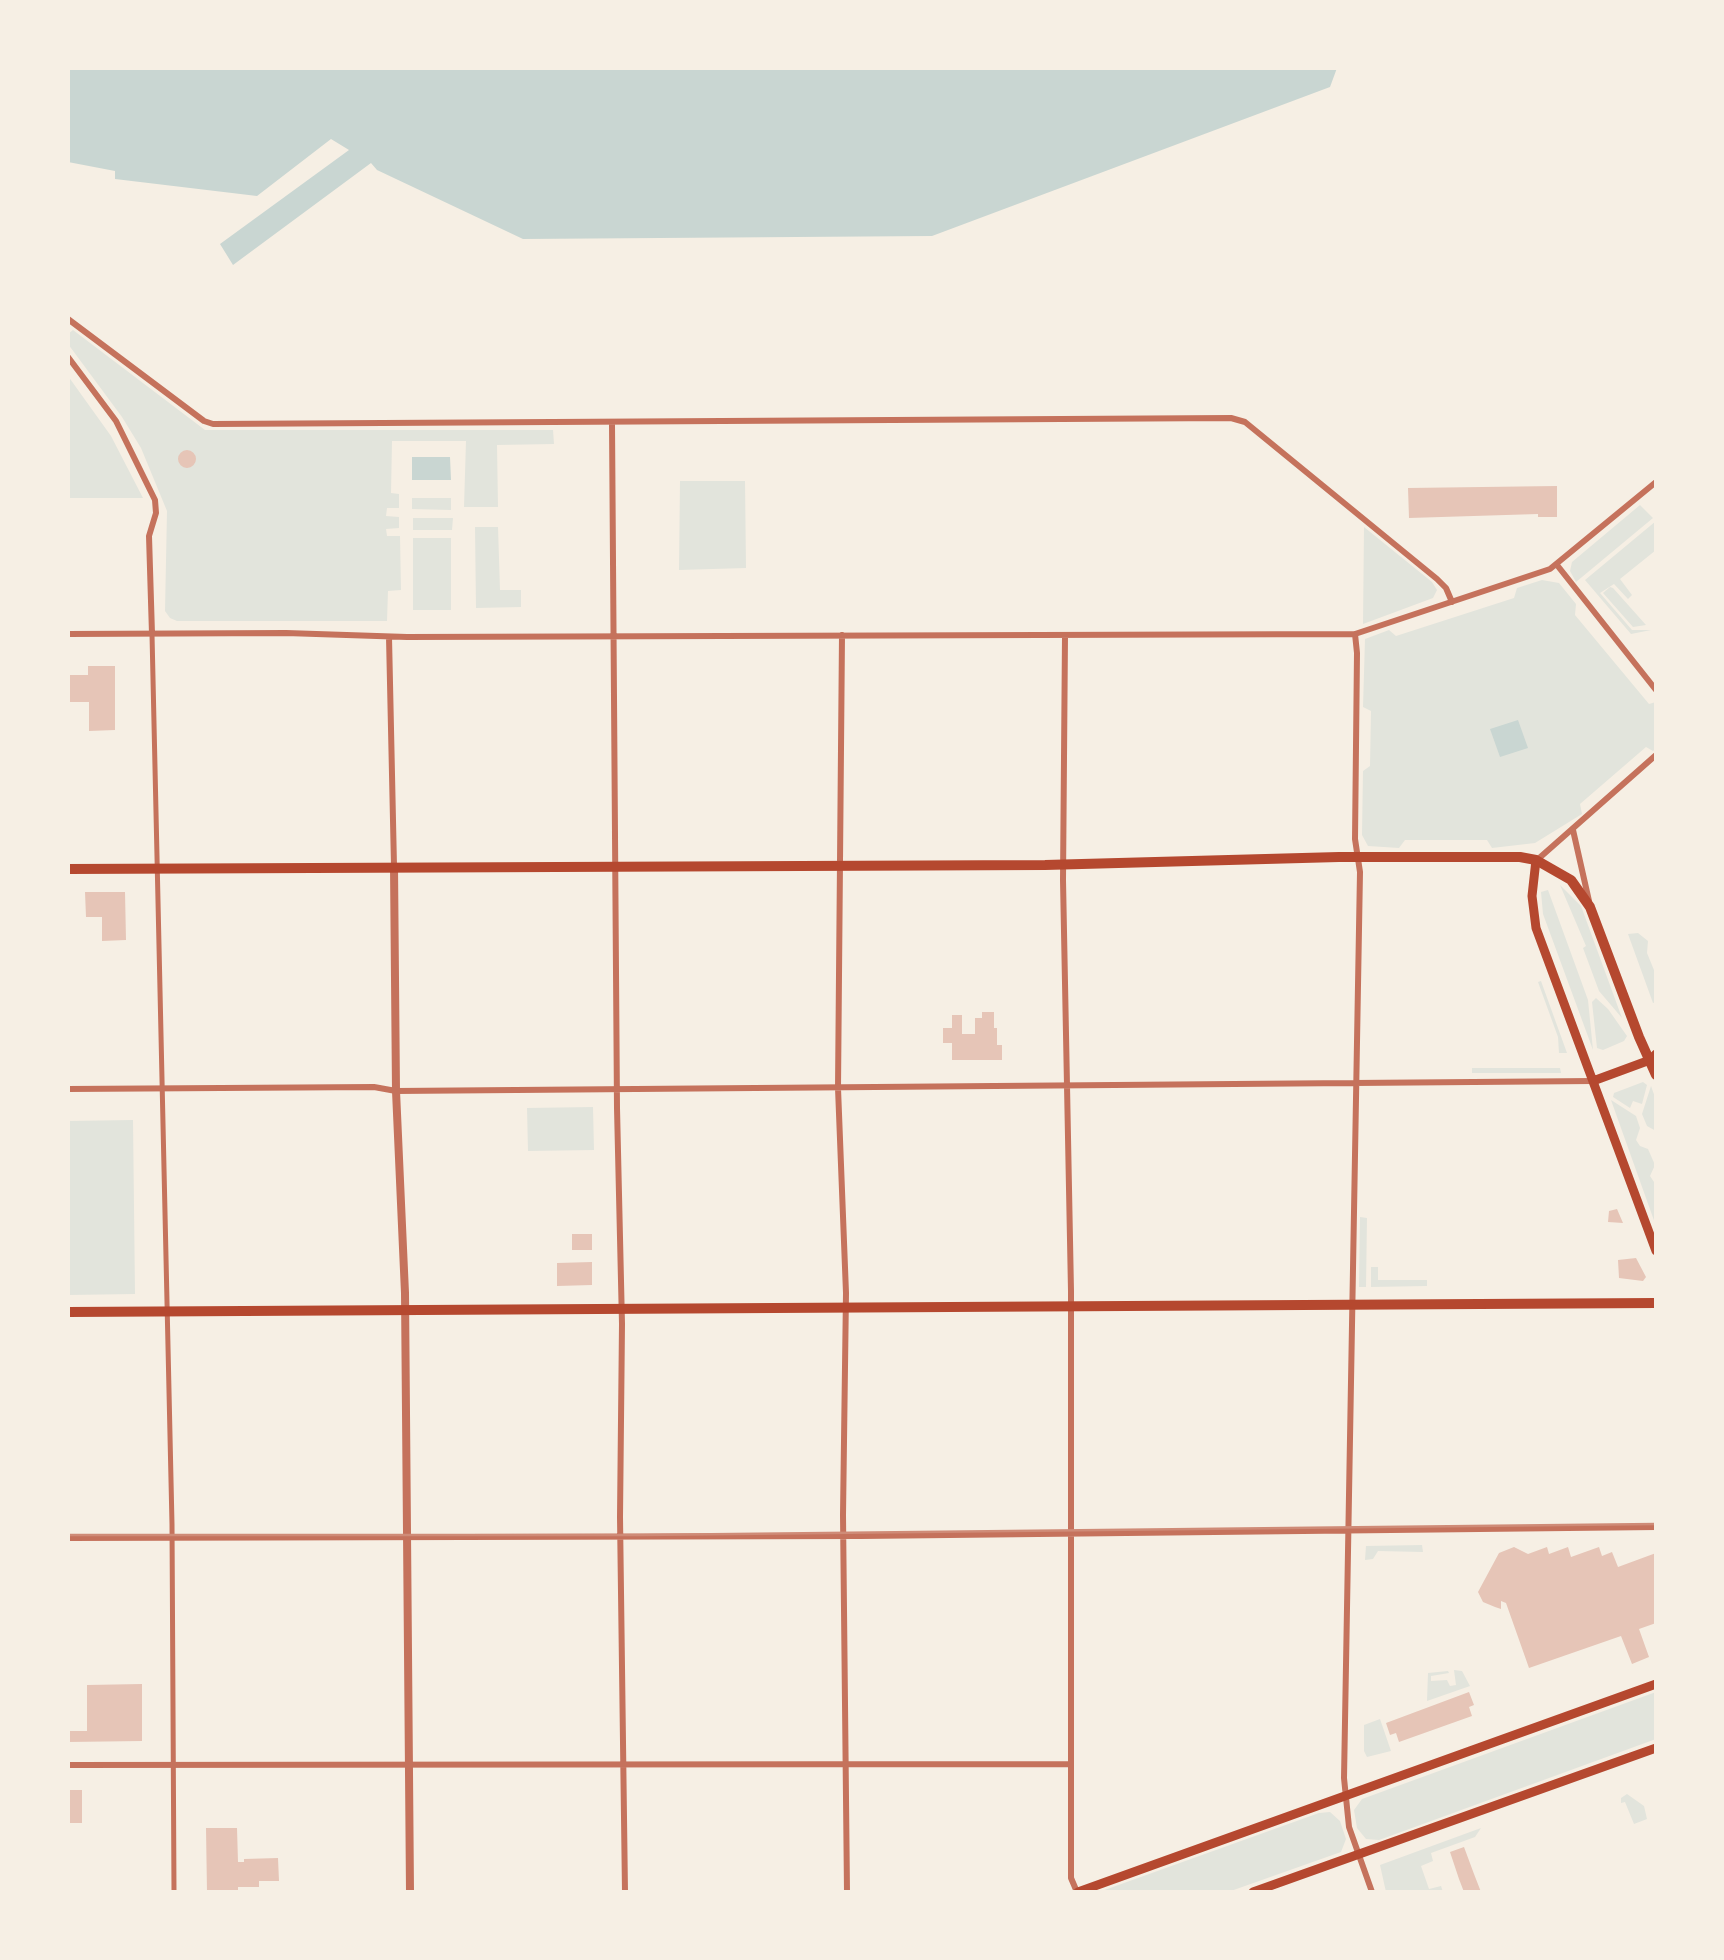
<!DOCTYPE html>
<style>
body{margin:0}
#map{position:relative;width:1724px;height:1960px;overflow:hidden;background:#f6efe4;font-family:"Golos Text",sans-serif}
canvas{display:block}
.frame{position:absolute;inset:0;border:70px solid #f6efe4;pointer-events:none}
</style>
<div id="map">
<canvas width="1724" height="1960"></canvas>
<div class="frame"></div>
</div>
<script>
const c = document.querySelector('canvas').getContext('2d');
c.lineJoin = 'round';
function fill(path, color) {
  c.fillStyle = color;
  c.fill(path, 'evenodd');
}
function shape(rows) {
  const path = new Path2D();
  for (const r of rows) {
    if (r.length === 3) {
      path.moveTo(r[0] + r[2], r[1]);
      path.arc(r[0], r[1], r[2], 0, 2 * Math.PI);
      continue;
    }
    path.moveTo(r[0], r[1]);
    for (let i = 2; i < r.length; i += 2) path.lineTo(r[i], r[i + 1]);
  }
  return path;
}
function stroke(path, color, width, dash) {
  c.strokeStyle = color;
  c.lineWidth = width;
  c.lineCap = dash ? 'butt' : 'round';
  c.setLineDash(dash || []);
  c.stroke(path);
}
fill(shape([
 [73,330,205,430,553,430,554,444,497,445,498,507,464,507,466,441,392,441,391,493,399,494,399,508,387,508,386,516,399,517,399,528,386,529,387,536,400,536,401,590,388,591,387,621,177,621,170,618,165,611,167,511,141,448,122,417,68,344,68,334],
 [68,376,111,436,143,498,68,498],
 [680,481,745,481,746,568,679,570],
 [412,498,451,498,451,510,412,509],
 [1640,505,1653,518,1576,582,1570,571,1572,562],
 [413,518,453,518,452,530,413,530],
 [1656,521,1656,550,1620,579,1632,595,1628,599,1614,584,1600,593,1632,630,1651,630,1631,634,1585,580],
 [475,527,498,527,500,590,521,590,521,607,476,608],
 [1364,527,1432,582,1437,590,1433,598,1363,624],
 [413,538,451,538,451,610,413,610],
 [1542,580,1559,583,1576,604,1575,615,1649,704,1656,702,1656,748,1653,751,1646,747,1580,804,1582,814,1535,843,1492,848,1487,840,1405,840,1399,848,1368,846,1362,835,1363,771,1370,766,1371,711,1363,707,1365,639,1389,630,1396,636,1514,598,1517,588],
 [1610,587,1613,588,1646,625,1633,627,1603,593],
 [1560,885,1581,906,1622,1018,1599,991,1583,948,1586,946],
 [1548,890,1588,1000,1593,1050,1543,914,1541,892],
 [1638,933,1648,941,1647,953,1656,975,1656,1002,1653,1003,1628,934],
 [1541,981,1567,1053,1559,1053,1558,1037,1538,982],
 [1596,998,1608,1009,1627,1036,1624,1041,1603,1050,1597,1048,1592,1002],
 [1472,1068,1560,1068,1561,1073,1472,1073],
 [1643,1082,1647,1085,1642,1104,1633,1101,1630,1108,1613,1097,1614,1093],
 [1651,1086,1656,1100,1656,1131,1647,1126,1642,1114],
 [1611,1100,1636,1116,1640,1128,1636,1140,1640,1146,1648,1149,1655,1165,1650,1176,1656,1185,1656,1226],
 [593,1107,594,1150,528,1151,527,1108],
 [133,1120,135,1294,68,1295,68,1121],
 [1360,1217,1367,1218,1366,1287,1359,1287],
 [1371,1267,1378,1267,1378,1280,1427,1280,1427,1286,1371,1287],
 [1422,1545,1423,1552,1378,1551,1373,1559,1365,1560,1366,1546],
 [1454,1670,1462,1671,1470,1686,1427,1701,1428,1673,1448,1671,1449,1673,1431,1676,1431,1681,1447,1680,1450,1686,1456,1685],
 [1656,1692,1656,1739,1379,1840,1366,1839,1357,1828,1354,1810,1362,1799],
 [1380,1719,1391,1751,1367,1757,1364,1751,1364,1725],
 [1627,1794,1644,1806,1647,1819,1634,1824,1625,1802,1621,1803,1621,1798],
 [1330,1812,1340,1821,1346,1839,1341,1852,1228,1892,1099,1892,1319,1813],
 [1481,1828,1475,1837,1431,1853,1433,1861,1421,1866,1429,1889,1441,1886,1443,1892,1386,1892,1380,1865]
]), '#e2e4dc');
fill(shape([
 [68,68,1337,68,1330,87,932,236,523,239,377,170,371,163,233,265,220,244,349,150,331,139,257,196,115,179,115,171,68,162],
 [412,457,450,457,451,480,412,480],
 [1518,720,1528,748,1500,757,1490,729]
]), '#c9d6d2');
fill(shape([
 [187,459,9],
 [1557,486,1557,517,1538,517,1538,514,1409,518,1408,488],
 [88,666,115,666,115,730,89,731,89,702,68,702,68,675,88,675],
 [85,892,125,892,126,940,102,941,102,917,86,917],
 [982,1012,994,1012,994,1028,997,1028,997,1045,1002,1045,1002,1060,952,1060,952,1043,943,1043,943,1028,952,1028,952,1015,962,1015,962,1034,975,1034,975,1018,982,1018],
 [1617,1209,1623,1223,1608,1222,1609,1211],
 [572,1234,592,1234,592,1250,572,1250],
 [1636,1258,1646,1277,1643,1281,1619,1278,1618,1260],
 [592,1262,592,1285,557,1286,557,1263],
 [1514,1547,1528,1554,1547,1547,1549,1554,1568,1547,1571,1557,1599,1547,1602,1556,1612,1552,1618,1567,1656,1553,1656,1623,1639,1629,1649,1657,1632,1664,1621,1636,1529,1668,1506,1603,1501,1601,1501,1609,1495,1607,1483,1602,1478,1592,1499,1553],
 [142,1684,142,1741,68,1742,68,1731,87,1731,87,1685],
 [1469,1692,1474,1705,1469,1707,1472,1716,1399,1742,1396,1733,1390,1735,1386,1723],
 [68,1790,82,1790,82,1823,68,1823],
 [206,1828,237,1828,238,1862,244,1862,244,1859,278,1858,279,1881,259,1881,259,1887,238,1887,238,1892,207,1892],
 [1464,1847,1474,1874,1481,1892,1464,1892,1459,1879,1450,1852]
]), '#e6c5b7');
stroke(shape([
 [152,634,172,1524,174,1892]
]), '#c5725c', 5);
stroke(shape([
 [68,319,204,421,213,424,1231,418,1245,422,1437,579,1446,588,1452,602],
 [68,357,116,421,155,500,156,513,149,536,152,634],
 [612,424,617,1108,622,1324,620,1517,625,1892],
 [1557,565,1656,690],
 [68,634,286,633,407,637,1355,634,1550,569,1656,482],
 [1355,634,1357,653,1355,839,1360,872,1344,1778,1349,1827,1372,1892],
 [842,635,838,1088,846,1293,843,1515,847,1892],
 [1065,636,1063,880,1071,1291,1071,1878,1077,1892],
 [389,637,394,866],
 [1573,830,1589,901],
 [1537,860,1656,755],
 [68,1089,374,1087,396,1091,1593,1081],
 [68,1538,861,1536,1656,1527],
 [68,1765,1071,1764]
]), '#c5725c', 6);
stroke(shape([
 [394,866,396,1091,405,1293,410,1892]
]), '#c5725c', 8);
stroke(shape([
 [1536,860,1532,896,1536,928,1656,1251],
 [1593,1081,1650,1060,1656,1054],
 [1078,1892,1656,1684],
 [1253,1892,1656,1748]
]), '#b5482f', 9);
stroke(shape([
 [68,869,1045,865,1339,857,1520,857,1536,860,1571,880,1590,907,1639,1037,1656,1075],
 [68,1312,1656,1303]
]), '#b5482f', 10);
stroke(shape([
 [68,1535,642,1535,1656,1524]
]), '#cf8b77', 2.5);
</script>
